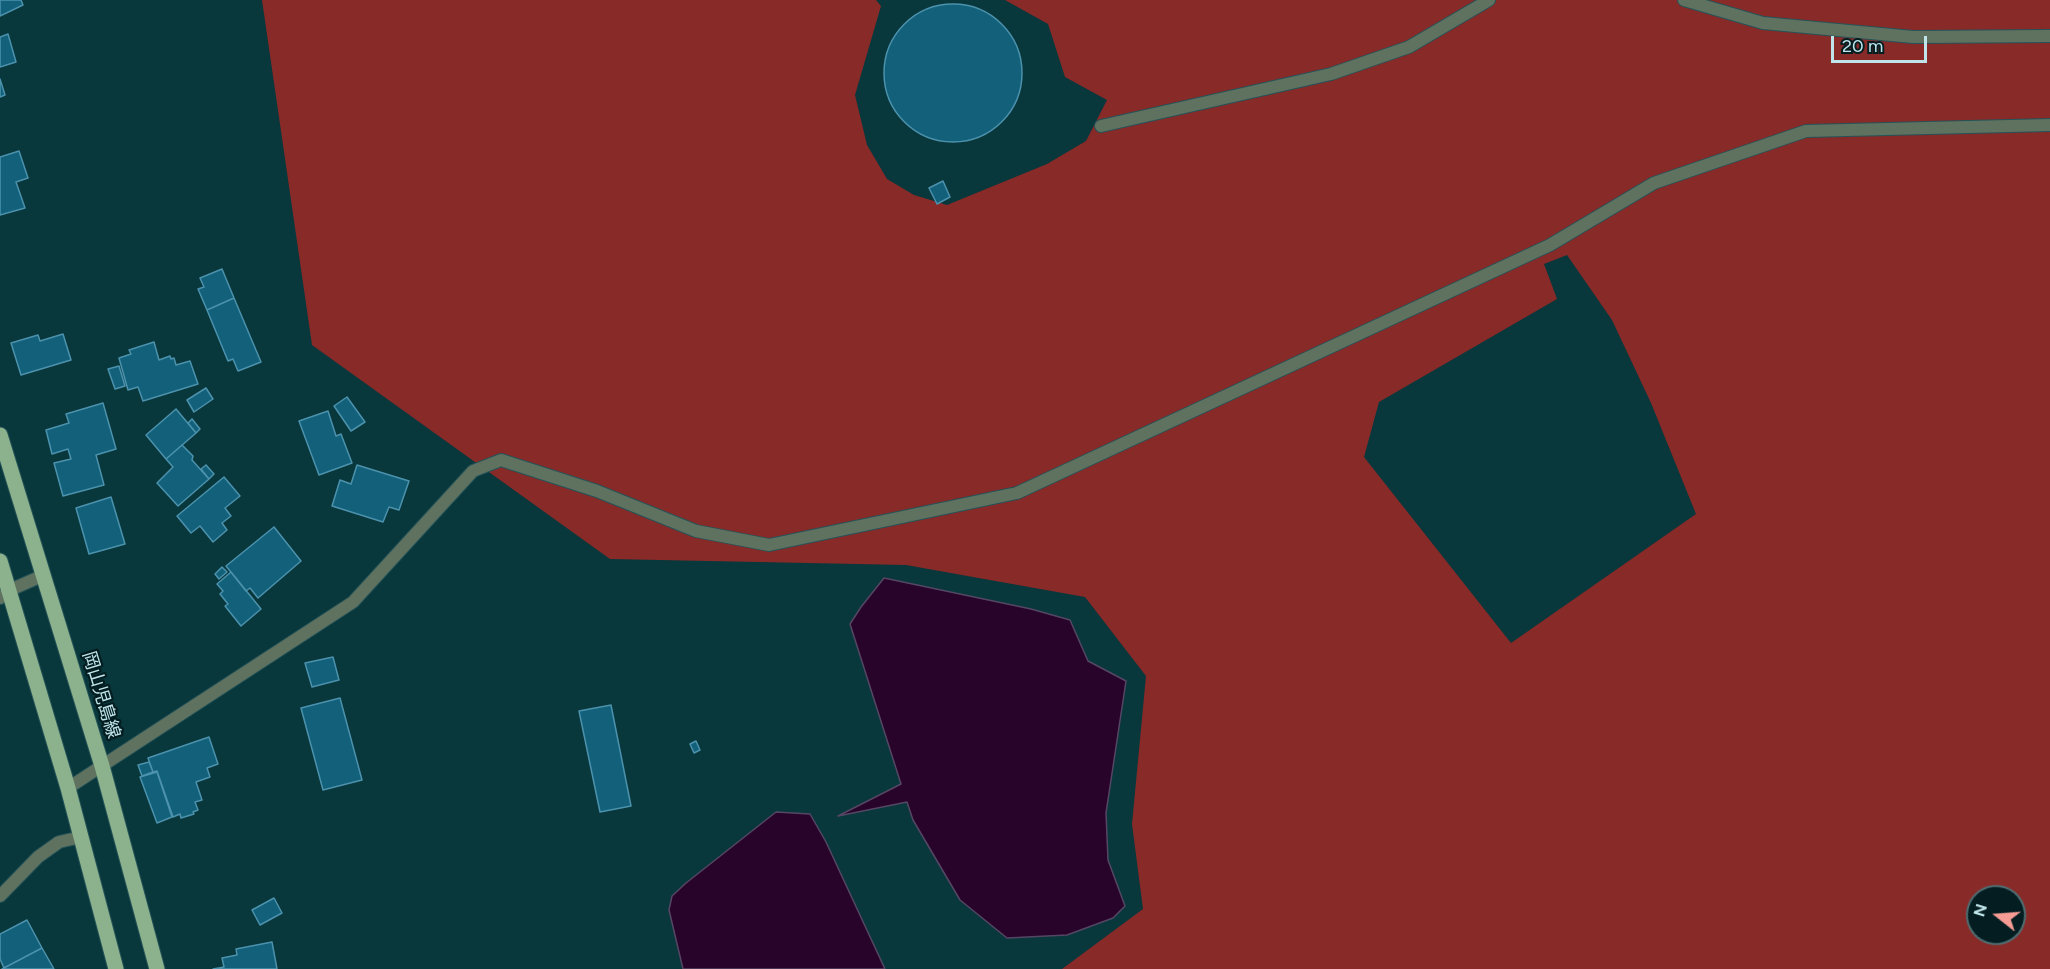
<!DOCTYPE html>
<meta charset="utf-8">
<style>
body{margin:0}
#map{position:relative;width:2050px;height:969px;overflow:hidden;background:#08373c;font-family:Figtree,sans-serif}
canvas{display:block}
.north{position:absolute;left:1966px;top:885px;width:60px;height:60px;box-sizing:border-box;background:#031d20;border:2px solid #4e6d71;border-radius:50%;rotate:287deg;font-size:16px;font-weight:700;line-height:24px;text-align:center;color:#bfe5ea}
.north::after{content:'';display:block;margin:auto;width:21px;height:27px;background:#f59c94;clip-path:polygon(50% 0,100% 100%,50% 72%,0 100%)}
.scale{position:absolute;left:1831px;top:36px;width:96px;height:27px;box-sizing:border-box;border:3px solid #bfe5ea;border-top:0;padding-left:8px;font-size:18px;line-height:21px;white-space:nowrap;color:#bfe5ea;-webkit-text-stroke:4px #031d20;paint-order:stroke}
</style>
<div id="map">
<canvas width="2050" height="969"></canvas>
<div class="north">N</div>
<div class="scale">20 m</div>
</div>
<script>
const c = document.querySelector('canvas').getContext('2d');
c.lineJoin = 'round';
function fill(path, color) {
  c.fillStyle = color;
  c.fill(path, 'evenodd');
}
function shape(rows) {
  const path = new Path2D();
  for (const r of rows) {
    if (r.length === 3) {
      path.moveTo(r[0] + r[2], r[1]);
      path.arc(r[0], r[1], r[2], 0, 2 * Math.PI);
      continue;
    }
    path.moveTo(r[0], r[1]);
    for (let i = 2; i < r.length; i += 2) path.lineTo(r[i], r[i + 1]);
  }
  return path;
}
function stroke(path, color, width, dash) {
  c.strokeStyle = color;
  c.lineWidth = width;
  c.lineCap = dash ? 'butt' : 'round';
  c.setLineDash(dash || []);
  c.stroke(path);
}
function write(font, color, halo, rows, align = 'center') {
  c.font = font + ' Figtree,"Noto Sans JP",sans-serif';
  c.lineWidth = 4.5;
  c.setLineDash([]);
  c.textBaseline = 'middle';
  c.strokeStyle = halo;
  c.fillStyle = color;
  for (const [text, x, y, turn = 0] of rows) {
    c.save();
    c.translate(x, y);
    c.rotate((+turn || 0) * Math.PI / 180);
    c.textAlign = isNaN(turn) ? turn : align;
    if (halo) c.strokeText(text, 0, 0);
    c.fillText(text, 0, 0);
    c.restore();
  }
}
fill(shape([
 [262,0,876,0,881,6,855,95,867,145,887,179,914,195,947,205,1047,164,1086,141,1107,100,1065,77,1048,24,1005,0,2050,0,2050,969,1062,969,1143,909,1132,824,1146,676,1085,597,906,565,610,559,312,345],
 [1567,255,1612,320,1651,403,1696,514,1511,643,1364,457,1379,402,1557,299,1544,264],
 [1978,897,2014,897,2014,933,1978,933]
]), '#882a28');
const water = shape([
 [884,578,1031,609,1070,620,1088,661,1126,681,1106,813,1108,860,1125,906,1113,918,1067,935,1007,938,960,900,913,820,907,802,838,816,901,784,850,624,861,607,884,578],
 [776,812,810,814,826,842,885,969,683,969,669,910,672,896,686,883,776,812]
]);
fill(water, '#28032a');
stroke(water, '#554764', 1.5);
const building = shape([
 [0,0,21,0,23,5,0,16,0,0],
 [953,73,69],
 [8,34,16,62,0,67,0,37,8,34],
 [0,79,5,95,0,97,0,79],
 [19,151,28,178,16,182,25,208,0,215,0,157,19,151],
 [943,181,950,197,937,204,929,188,943,181],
 [222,269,234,298,207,310,198,289,204,287,200,278,222,269],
 [234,298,261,362,238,371,233,359,228,361,207,310,234,298],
 [63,334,71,360,21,375,11,343,38,335,40,341,63,334],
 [154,342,159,360,170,356,171,359,174,358,176,365,190,361,198,384,143,401,138,387,128,390,119,358,131,354,129,350,154,342],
 [119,366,125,386,115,389,108,369,119,366],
 [206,388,213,399,194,412,187,400,206,388],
 [347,397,365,422,351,431,334,406,347,397],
 [103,403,116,449,96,455,104,485,63,496,54,463,71,459,68,449,52,454,46,430,69,423,66,414,103,403],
 [176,409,196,433,166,459,146,435,176,409],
 [328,411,336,436,341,434,352,463,319,475,299,421,328,411],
 [192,419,200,429,196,433,188,423,192,419],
 [182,445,193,456,192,460,209,479,178,506,157,483,173,467,166,459,182,445],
 [206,465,214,474,209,479,201,469,206,465],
 [357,465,409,481,399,510,389,507,383,522,332,506,340,480,351,484,357,465],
 [224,477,240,496,225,508,231,516,222,523,227,530,213,542,200,526,191,533,177,516,224,477],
 [111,497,125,544,89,554,76,508,111,497],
 [274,527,301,561,258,598,250,588,246,591,226,566,274,527],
 [222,567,227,572,219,579,215,574,222,567],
 [231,572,261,609,241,626,225,606,228,604,220,594,223,591,217,584,231,572],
 [333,657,339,680,312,687,305,663,333,657],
 [340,698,362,780,323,790,301,708,340,698],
 [611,705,631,806,600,812,579,711,611,705],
 [209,737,218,764,207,768,210,777,196,782,202,800,195,802,198,810,193,812,194,814,181,818,180,814,173,817,157,771,153,772,148,758,209,737],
 [696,741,700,750,694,753,690,744,696,741],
 [149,762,153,772,142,776,138,765,149,762],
 [157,772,172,817,157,823,140,777,157,772],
 [274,898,282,913,260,925,252,910,274,898],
 [27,920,42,948,4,968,0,959,0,934,27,920],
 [272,942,277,969,213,969,224,967,222,958,237,955,236,949,272,942],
 [42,948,54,969,2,969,42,948]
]);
fill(building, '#126079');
stroke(building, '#4c92ad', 1.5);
const street = shape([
 [1684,0,1763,23,1913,37,2050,36],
 [1101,126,1331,74,1409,47,1489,0],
 [0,598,10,590,44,575],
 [68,788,353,602,473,471,501,460,597,491,696,531,769,545,1017,493,1550,245,1654,183,1806,131,2050,125],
 [0,896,38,857,59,842,81,837]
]);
const primary = shape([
 [0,435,102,766,157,969],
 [0,561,68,788,116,969]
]);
stroke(street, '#255358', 14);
stroke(primary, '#255358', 17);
stroke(street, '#5f725f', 12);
stroke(primary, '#8bb28c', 15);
write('18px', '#bfe5ea', '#031d20', [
 ["岡山児島線",101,695,73]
]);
</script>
